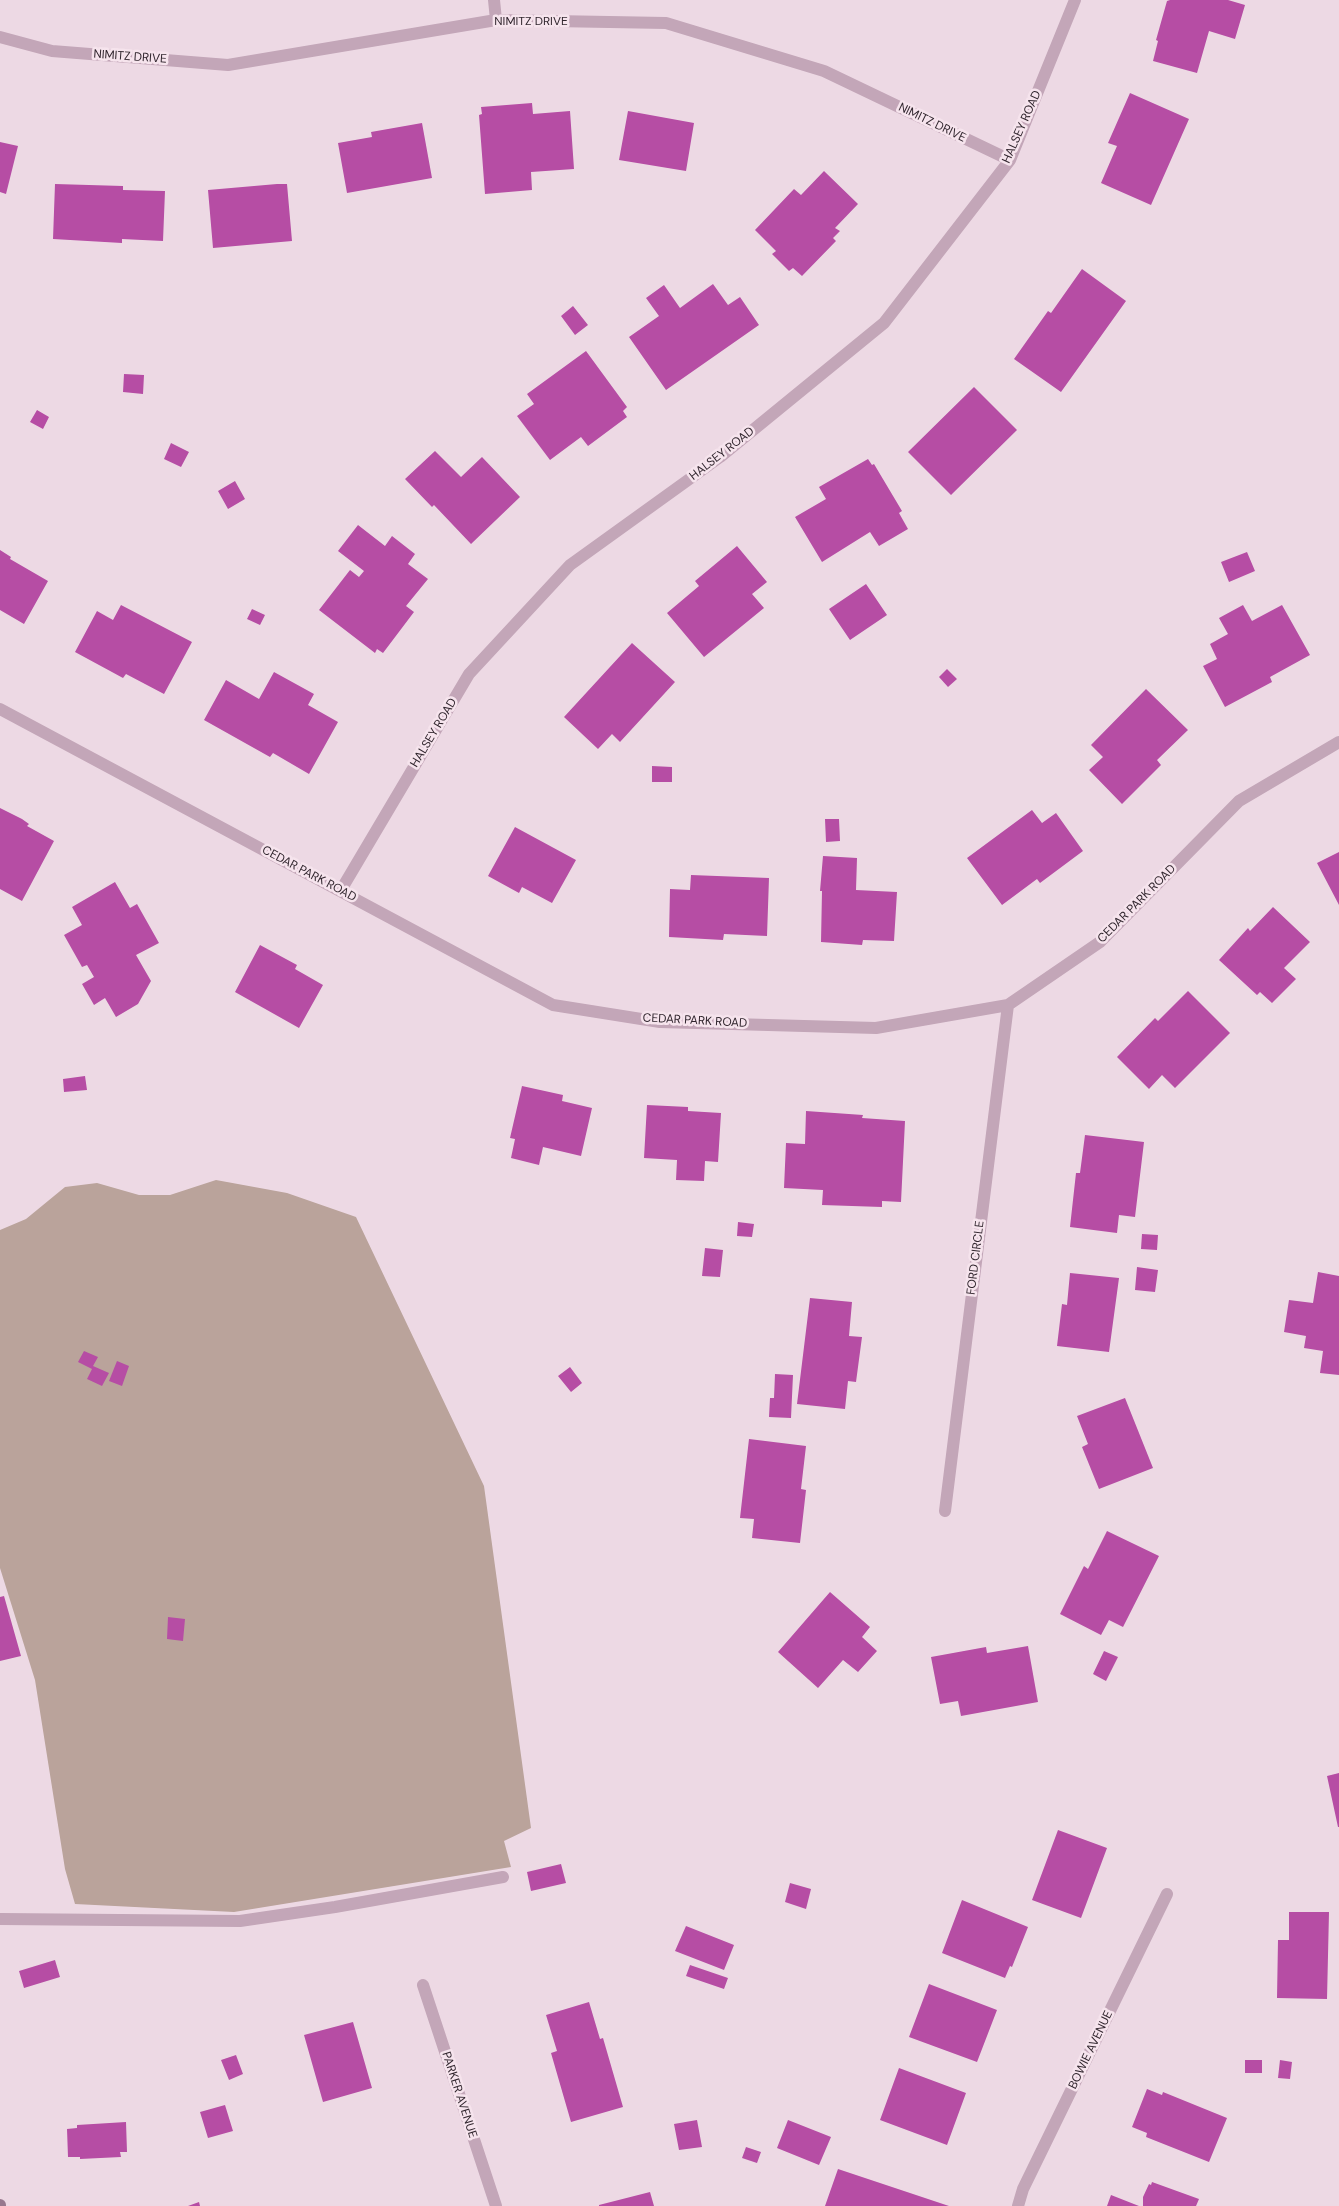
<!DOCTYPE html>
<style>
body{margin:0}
canvas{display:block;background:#edd9e4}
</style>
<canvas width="1339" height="2206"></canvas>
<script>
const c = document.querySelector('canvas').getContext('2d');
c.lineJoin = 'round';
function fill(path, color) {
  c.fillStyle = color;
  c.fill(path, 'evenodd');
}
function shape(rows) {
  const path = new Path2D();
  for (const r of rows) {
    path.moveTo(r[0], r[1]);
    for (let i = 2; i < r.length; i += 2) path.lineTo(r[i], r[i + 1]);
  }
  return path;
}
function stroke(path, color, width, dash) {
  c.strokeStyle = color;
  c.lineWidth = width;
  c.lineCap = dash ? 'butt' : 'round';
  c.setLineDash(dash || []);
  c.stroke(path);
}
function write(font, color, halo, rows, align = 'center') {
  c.font = font + ' "DM Sans",sans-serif';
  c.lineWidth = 5;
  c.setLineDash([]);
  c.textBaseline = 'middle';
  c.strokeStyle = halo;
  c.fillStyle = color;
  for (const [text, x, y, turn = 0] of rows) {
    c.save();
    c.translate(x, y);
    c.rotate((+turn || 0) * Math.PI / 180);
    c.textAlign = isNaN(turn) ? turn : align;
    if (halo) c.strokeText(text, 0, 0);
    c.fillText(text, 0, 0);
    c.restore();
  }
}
fill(shape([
 [216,1180,287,1193,356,1217,484,1486,531,1828,504,1841,511,1867,234,1912,75,1904,65,1869,35,1680,0,1568,0,1230,26,1219,65,1187,97,1183,139,1195,170,1195]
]), '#baa39b');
fill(shape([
 [1170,0,1228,0,1245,5,1235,39,1209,31,1197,73,1153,61,1158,41,1156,40,1167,1],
 [1130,93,1189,119,1151,205,1101,183,1117,146,1108,143],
 [532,103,533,114,570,111,574,169,531,172,532,190,485,194,479,115,482,114,481,107],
 [628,111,694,123,686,171,619,160],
 [422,123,432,178,347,193,338,143,372,137,371,132],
 [0,142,18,146,6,194,0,192],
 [824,171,858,204,835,228,840,231,833,238,836,241,802,276,793,268,789,271,772,254,776,251,755,230,794,189,801,195],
 [55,184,123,186,123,190,165,191,163,241,122,239,122,243,53,239],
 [277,184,287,184,292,241,213,248,208,190],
 [1082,269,1126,301,1061,392,1014,359,1048,311,1051,313],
 [713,284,728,305,740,297,759,325,666,390,629,337,659,316,646,298,664,285,680,308],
 [573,306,588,325,575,335,561,316],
 [586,351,627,407,623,411,627,417,588,446,581,437,550,460,517,416,534,404,527,394],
 [124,374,144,375,143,394,123,392],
 [974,387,1017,430,951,495,908,452],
 [37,410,49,417,43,429,30,422],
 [171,443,189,452,181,467,164,459],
 [435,451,461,477,482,457,520,497,471,544,434,505,432,507,405,479],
 [868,459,872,465,874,464,902,511,899,513,908,529,879,546,870,532,822,562,795,517,826,499,819,487],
 [235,481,245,499,228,509,218,491],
 [358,525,385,546,392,536,415,554,408,564,428,579,406,606,414,612,383,653,377,649,375,653,319,610,350,570,359,577,364,571,338,551],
 [737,546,767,582,752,594,764,608,704,657,667,613,699,586,695,581],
 [0,550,11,557,10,559,48,581,24,624,0,610],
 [1247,552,1255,571,1229,582,1221,562],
 [866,584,887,615,850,640,829,609],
 [121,605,192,642,164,694,126,674,123,678,75,652,97,611,113,620],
 [1243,605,1252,621,1282,605,1310,655,1270,677,1272,682,1225,707,1203,666,1217,659,1210,644,1228,634,1219,618],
 [252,609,265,615,260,625,247,619],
 [632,643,675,682,620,742,612,734,598,749,564,717],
 [947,669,957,679,948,687,939,677],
 [274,672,314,694,308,705,338,722,309,774,273,753,270,757,204,720,226,680,259,699],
 [1146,689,1188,730,1157,760,1161,765,1122,804,1089,770,1103,757,1091,745],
 [652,766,672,767,672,782,652,782],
 [0,808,22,819,29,824,27,826,54,841,22,901,0,889],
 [1032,810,1042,823,1056,813,1083,851,1040,883,1037,879,1002,905,967,858],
 [825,819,839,819,840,841,826,842],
 [515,827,576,860,552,903,522,887,519,893,488,876],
 [1339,852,1339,905,1317,863],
 [823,856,857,858,856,890,897,892,894,941,863,940,862,945,821,942,822,891,820,891],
 [691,875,769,878,767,936,724,934,723,940,669,937,670,889,690,890],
 [115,882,130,908,137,904,159,943,136,955,151,981,138,1004,116,1017,105,998,94,1005,82,984,94,977,87,965,82,967,64,935,82,925,72,907],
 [1273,907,1310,942,1284,968,1296,979,1272,1003,1260,992,1257,995,1219,960,1248,928,1250,931],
 [260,945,297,965,295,969,323,985,299,1028,235,992],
 [1188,991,1230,1033,1175,1088,1162,1075,1149,1089,1117,1057,1155,1018,1158,1021],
 [85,1076,87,1090,64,1092,63,1079],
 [522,1086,563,1095,562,1101,592,1108,581,1156,543,1147,539,1165,511,1158,515,1139,510,1138],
 [647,1105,688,1107,688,1111,721,1113,718,1162,705,1161,704,1181,676,1180,677,1160,644,1158],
 [806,1111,863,1115,862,1118,905,1121,901,1202,882,1201,882,1207,822,1205,823,1190,784,1188,786,1143,805,1144],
 [1085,1135,1144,1142,1135,1217,1119,1215,1117,1233,1070,1227,1076,1173,1080,1173],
 [738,1222,754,1224,752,1237,737,1236],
 [1142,1234,1158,1235,1157,1250,1141,1249],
 [705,1248,723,1250,720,1277,702,1276],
 [1137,1267,1158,1270,1155,1292,1135,1290],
 [1318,1272,1339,1276,1339,1375,1320,1373,1323,1351,1304,1348,1306,1336,1284,1332,1289,1300,1313,1303],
 [1070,1273,1119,1278,1109,1352,1057,1346,1062,1304,1067,1305],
 [810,1298,852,1302,849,1336,862,1337,856,1382,848,1381,845,1409,797,1404],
 [84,1351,98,1357,93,1366,109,1373,102,1386,87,1379,92,1369,78,1362],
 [117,1361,129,1366,122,1386,109,1381],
 [570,1367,582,1383,571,1392,558,1376],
 [775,1374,793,1375,791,1418,769,1417,770,1398,774,1398],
 [1125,1398,1153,1468,1099,1489,1082,1447,1088,1444,1077,1416],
 [749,1439,806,1446,801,1489,806,1490,800,1543,752,1538,754,1519,740,1518],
 [1107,1531,1159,1556,1123,1627,1109,1620,1101,1635,1060,1614,1084,1566,1088,1569],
 [830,1592,870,1627,862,1637,877,1651,858,1672,843,1660,818,1688,778,1652],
 [4,1596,21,1656,0,1661,0,1597],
 [168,1617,185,1619,183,1641,167,1639],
 [1028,1646,1038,1702,961,1716,958,1701,940,1704,931,1657,986,1647,987,1653],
 [1104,1651,1118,1657,1106,1681,1093,1674],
 [1339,1773,1339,1827,1338,1827,1327,1776],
 [1058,1830,1107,1848,1081,1918,1032,1900],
 [561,1864,566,1883,531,1891,527,1872],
 [790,1883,811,1889,806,1909,785,1902],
 [962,1900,1028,1927,1012,1967,1010,1966,1005,1978,942,1953],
 [1289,1912,1329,1912,1327,1999,1277,1998,1278,1940,1289,1940],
 [686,1926,734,1945,724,1970,675,1951],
 [55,1960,60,1977,24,1988,19,1971],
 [690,1965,728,1978,724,1989,686,1976],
 [929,1984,997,2010,977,2062,909,2037],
 [589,2002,600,2039,603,2038,623,2107,571,2122,551,2053,557,2051,546,2015],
 [353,2022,372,2088,323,2102,304,2035],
 [236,2055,243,2074,229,2080,221,2060],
 [1245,2060,1262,2060,1262,2073,1245,2073],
 [1280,2060,1292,2062,1290,2079,1278,2078],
 [899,2068,966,2093,947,2145,880,2120],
 [1147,2089,1162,2095,1163,2092,1227,2118,1209,2162,1146,2137,1147,2133,1132,2127],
 [225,2105,233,2131,208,2138,200,2112],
 [697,2120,702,2147,679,2150,674,2124],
 [788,2120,831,2137,819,2165,777,2148],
 [126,2122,127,2152,120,2152,121,2157,80,2159,80,2157,68,2157,67,2129,77,2128,77,2125],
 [746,2147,761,2152,757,2163,742,2158],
 [838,2169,949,2206,825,2206],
 [1152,2182,1199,2199,1196,2206,1143,2206,1143,2197,1149,2184,1151,2185],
 [650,2192,654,2206,599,2206,599,2205],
 [1111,2195,1139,2206,1107,2206],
 [199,2202,200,2206,188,2206]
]), '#b64da4');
stroke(shape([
 [0,1919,240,1921,335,1907,503,1877]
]), '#c3a6b8', 12);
stroke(shape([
 [494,0,496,20],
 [0,37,52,51,228,65,496,20,666,23,824,71,1010,160],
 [0,709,553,1005,660,1022,876,1028,1008,1005,1100,942,1239,801,1339,742],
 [341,890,469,674,570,565,720,457,884,323,1010,160,1075,0],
 [945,1511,1008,1005],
 [423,1985,496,2206],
 [1018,2206,1023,2189,1167,1894]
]), '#c3a6b8', 12);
stroke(shape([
 [0,2205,0,2206]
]), '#97788e', 12);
write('12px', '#31262e', '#f6e4ed', [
 ["NIMITZ DRIVE",531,22],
 ["NIMITZ DRIVE",130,57,4],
 ["NIMITZ DRIVE",932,123,26],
 ["HALSEY ROAD",1022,127,-66],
 ["HALSEY ROAD",722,454,-38],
 ["HALSEY ROAD",434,733,-59],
 ["CEDAR PARK ROAD",309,874,28],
 ["CEDAR PARK ROAD",1137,904,-45],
 ["CEDAR PARK ROAD",695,1021,3],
 ["FORD CIRCLE",976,1258,-83],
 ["BOWIE AVENUE",1091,2050,-64],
 ["PARKER AVENUE",459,2095,72]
]);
</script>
